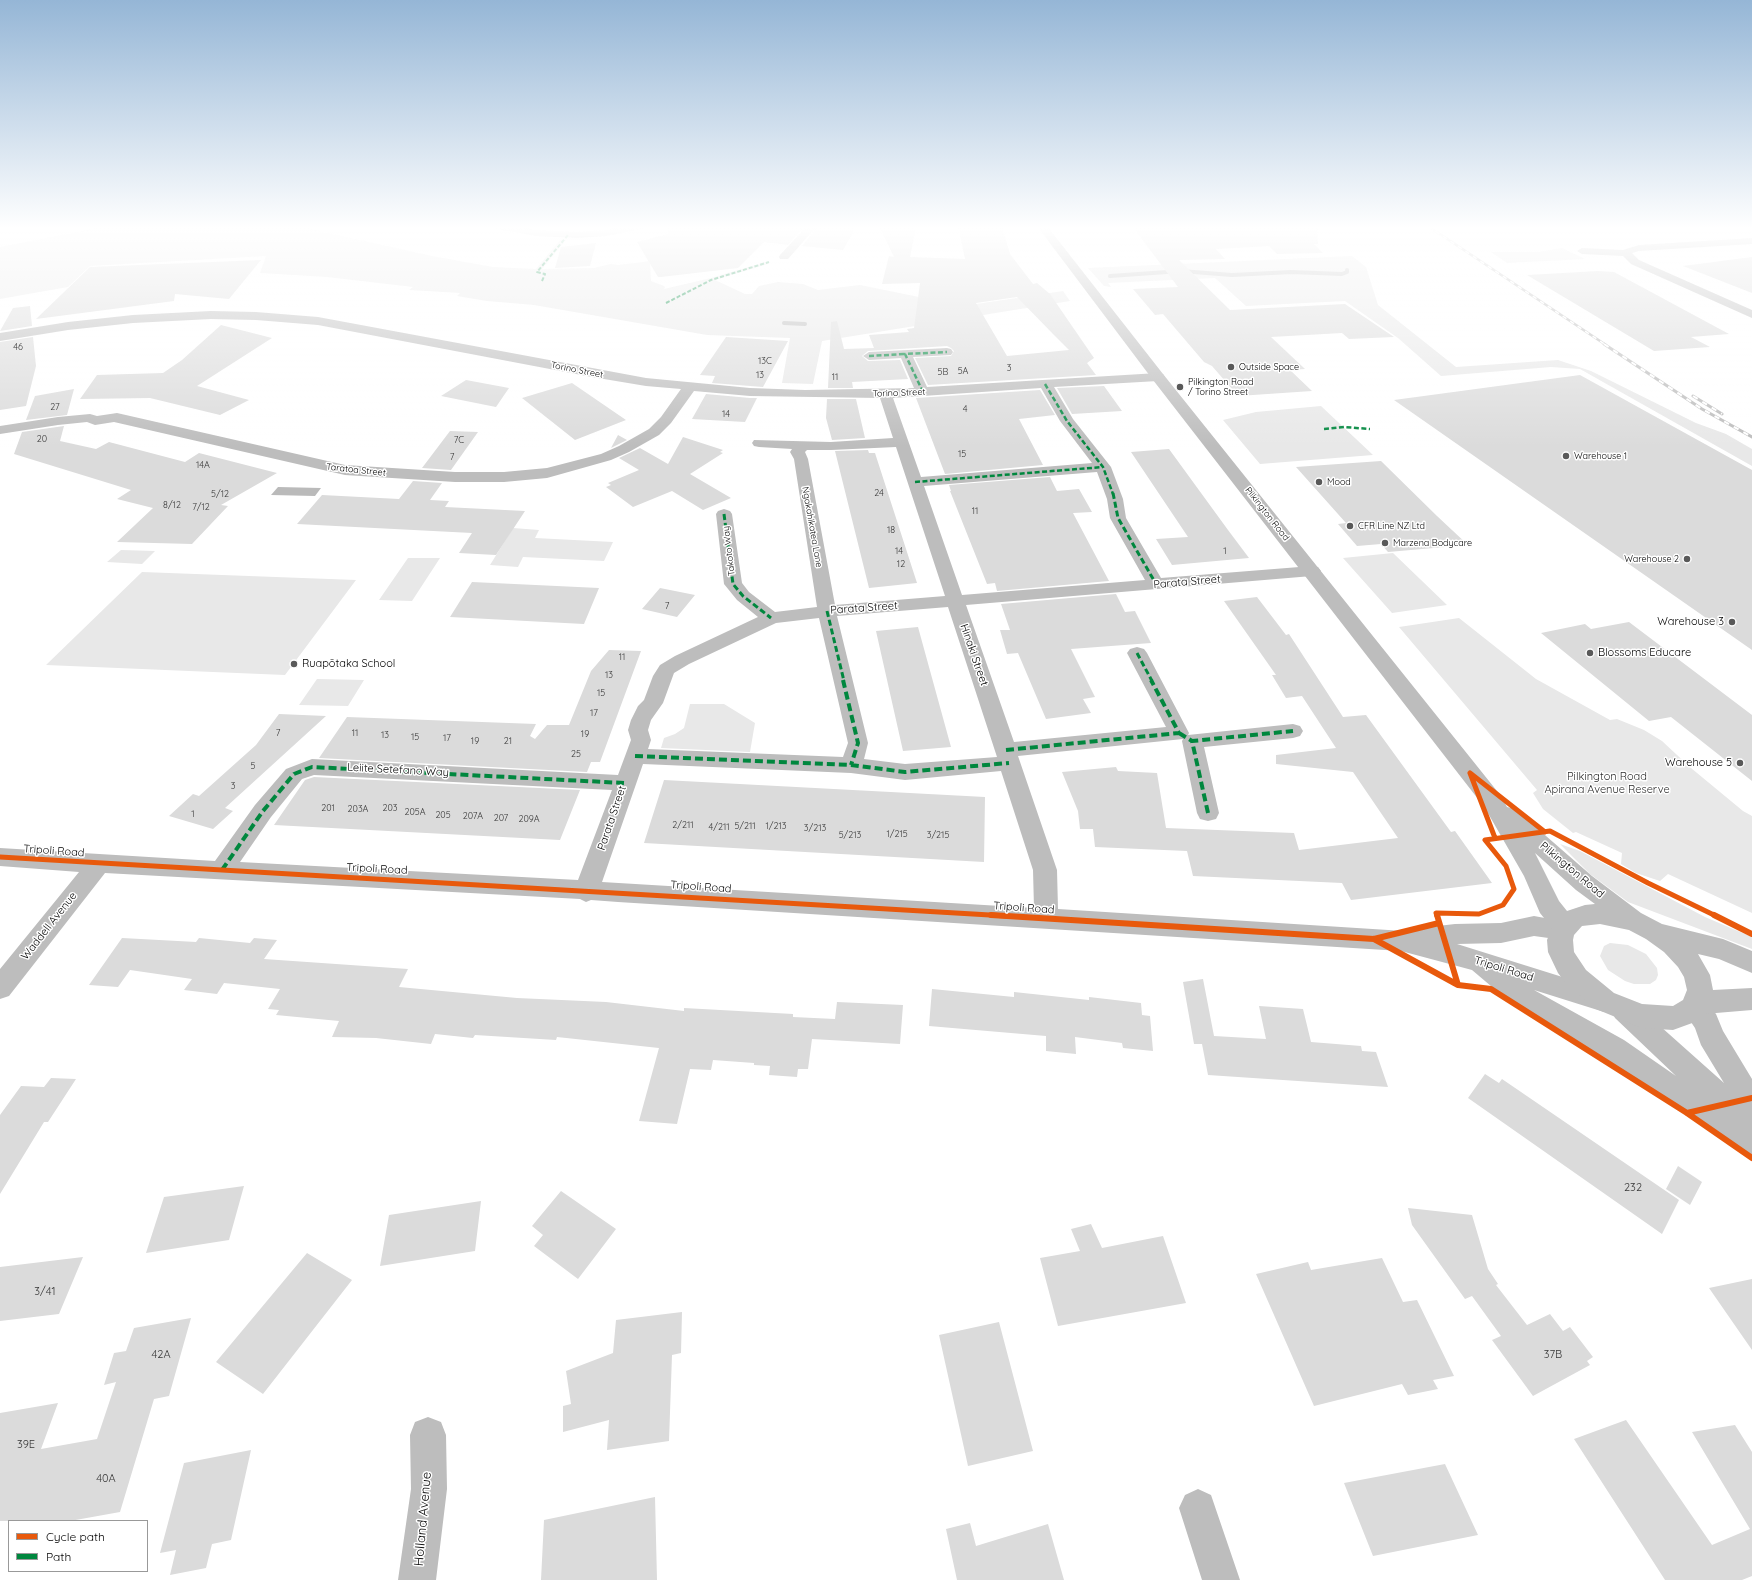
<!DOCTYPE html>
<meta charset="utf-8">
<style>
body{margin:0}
#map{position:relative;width:1752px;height:1580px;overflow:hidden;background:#fff;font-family:Quicksand,sans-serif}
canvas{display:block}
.legend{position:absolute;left:8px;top:1520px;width:140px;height:52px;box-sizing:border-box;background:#fff;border:1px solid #999;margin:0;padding:5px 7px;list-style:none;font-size:12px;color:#000}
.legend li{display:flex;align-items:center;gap:8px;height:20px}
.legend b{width:20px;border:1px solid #999}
</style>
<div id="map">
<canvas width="1752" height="1580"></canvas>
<ul class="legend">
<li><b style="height:5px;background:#e8590c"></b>Cycle path</li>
<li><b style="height:5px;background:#00873e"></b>Path</li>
</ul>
</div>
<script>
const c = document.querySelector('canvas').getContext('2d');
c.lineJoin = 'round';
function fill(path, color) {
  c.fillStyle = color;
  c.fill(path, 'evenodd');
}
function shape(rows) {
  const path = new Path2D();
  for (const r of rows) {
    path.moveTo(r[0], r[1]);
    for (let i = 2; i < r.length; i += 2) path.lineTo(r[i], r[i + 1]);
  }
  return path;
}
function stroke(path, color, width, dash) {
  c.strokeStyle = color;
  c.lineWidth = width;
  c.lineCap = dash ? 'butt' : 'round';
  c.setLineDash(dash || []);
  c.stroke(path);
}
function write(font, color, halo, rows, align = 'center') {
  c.font = font + ' Quicksand,sans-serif';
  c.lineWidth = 3;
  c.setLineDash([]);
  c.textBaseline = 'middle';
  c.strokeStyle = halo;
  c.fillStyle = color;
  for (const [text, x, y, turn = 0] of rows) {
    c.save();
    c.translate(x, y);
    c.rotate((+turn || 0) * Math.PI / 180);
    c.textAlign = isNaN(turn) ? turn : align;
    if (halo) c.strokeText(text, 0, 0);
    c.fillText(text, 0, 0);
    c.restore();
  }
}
fill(shape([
 [109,226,297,226,432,256,493,267,536,269,560,240,566,240,542,269,594,268,611,264,618,265,650,261,651,281,664,286,665,287,664,289,711,278,765,262,768,264,715,280,745,294,752,294,759,286,778,282,803,284,818,290,860,285,963,306,1063,291,1070,301,822,341,813,384,782,383,790,338,707,335,534,305,487,301,457,296,460,293,409,290,413,287,327,277,260,273,266,256,90,266,68,287,0,299,0,247],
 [1562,248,1585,259,1507,263,1491,252,1538,252],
 [1352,256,1366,267,1378,305,1456,367,1558,360,1591,371,1696,423,1726,434,1752,449,1752,466,1580,369,1551,367,1441,376,1398,338,1345,301,1246,306,1215,278,1108,283,1111,287,1104,286,1088,268],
 [1321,406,1373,455,1260,464,1223,420,1256,412],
 [513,528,539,530,535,538,613,542,604,561,523,557,518,567,490,565],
 [121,550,155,551,142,564,107,562],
 [1393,553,1447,605,1392,613,1343,558],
 [408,558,440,558,412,601,379,600],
 [142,572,356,580,285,675,46,665],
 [1459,618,1536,679,1610,720,1617,719,1644,730,1662,741,1691,768,1743,811,1752,816,1752,913,1668,874,1660,881,1636,873,1621,864,1622,853,1576,832,1573,833,1543,809,1533,793,1537,790,1399,627],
 [317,679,364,680,348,706,299,705],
 [690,704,724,704,755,723,750,752,661,748,664,738,675,734,684,728],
 [1560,844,1580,851,1705,917,1752,937,1752,949,1628,902,1590,874],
 [1610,943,1628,945,1646,954,1657,968,1658,975,1656,980,1650,984,1634,984,1625,981,1608,970,1600,956,1604,946]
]), '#e8e8e8');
fill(shape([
 [278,487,321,488,315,496,271,495]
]), '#bababa');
stroke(shape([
 [1110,276,1181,271,1232,275,1291,272,1342,274,1347,272,1347,270],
 [784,323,805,324]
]), '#bababa', 4);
fill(shape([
 [669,226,805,226,788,245,764,242,738,268,661,277,658,277,637,242,668,234],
 [818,226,857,226,843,250,802,246],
 [879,226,916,227,910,257,965,259,958,226,1002,226,1010,254,1033,284,1037,283,1050,294,1094,358,1087,363,1096,375,928,385,915,358,951,356,954,351,951,348,947,346,868,351,862,356,868,361,900,360,908,379,852,382,853,388,828,388,831,322,837,321,844,349,874,348,869,335,909,332,907,329,914,328,920,283,882,284,889,256,894,257],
 [1017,297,1053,334,1069,350,1007,356,976,303],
 [1132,226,1317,226,1318,244,1314,244,1323,253,1277,254,1269,246,1216,249,1225,259,1179,260,1230,310,1345,304,1394,337,1349,339,1342,333,1271,337,1305,369,1290,370,1312,391,1238,396,1212,366,1204,362,1163,314,1155,315,1133,289,1178,287],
 [596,243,590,266,555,268,561,247],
 [1752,257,1752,293,1683,266],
 [261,260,229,299,175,294,174,301,36,319,90,267],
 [1598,271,1614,272,1729,334,1691,337,1710,347,1654,351,1527,275],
 [30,306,32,326,0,331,13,308],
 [221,325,272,338,197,386,249,400,220,415,150,398,80,399,97,375,163,373,182,360],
 [33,337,36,366,26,406,0,410,0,342],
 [726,337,788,341,763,387,712,383,715,376,700,375],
 [1580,375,1752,470,1752,650,1394,400],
 [466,380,509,388,496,407,441,396],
 [572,383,626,420,575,440,522,398],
 [1104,386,1122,411,1072,414,1057,388],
 [74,389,67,415,26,420,35,396],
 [1040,390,1055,415,1019,419,1043,465,945,474,916,398],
 [706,394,750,398,757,398,745,422,692,419],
 [827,399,856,399,865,438,832,440,826,418],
 [64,426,60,441,96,449,109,442,185,462,199,453,277,473,221,505,228,506,192,544,117,542,153,508,117,499,131,490,14,454,22,432],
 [450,431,478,432,451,470,422,468],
 [618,435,627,440,611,448],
 [683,437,723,450,720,452,723,453,690,474,731,498,703,510,672,491,633,507,606,487,611,485,608,483,639,470,619,458,640,448,668,464],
 [1169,449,1228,530,1249,558,1172,565,1156,539,1188,537,1131,452],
 [868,450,869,453,875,453,917,583,869,588,835,451],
 [1381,461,1437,516,1468,545,1388,552,1381,544,1357,546,1338,524,1346,523,1296,467],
 [1050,477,1057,491,1079,489,1092,512,1073,513,1109,581,997,591,995,583,987,584,950,491,951,491,949,485],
 [413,481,442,483,430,500,449,501,445,507,525,511,496,555,459,553,472,533,297,524,322,495,399,499],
 [472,582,599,588,584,624,450,617],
 [660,588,695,595,677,617,642,609],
 [1116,594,1125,612,1135,611,1151,643,1071,649,1095,697,1083,699,1091,713,1046,719,1018,653,1007,654,1000,630,1010,630,1001,604],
 [1257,597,1286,635,1289,634,1343,717,1366,715,1451,832,1455,831,1492,883,1351,900,1342,883,1193,876,1187,851,1095,847,1093,829,1080,829,1078,811,1062,772,1116,767,1118,771,1157,773,1166,828,1294,833,1299,850,1398,838,1353,772,1276,764,1276,755,1336,748,1302,696,1286,698,1272,675,1276,675,1224,601],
 [1629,622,1752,715,1752,781,1671,717,1649,721,1541,633,1585,624,1591,629],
 [918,627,951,747,903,751,876,631],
 [609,650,641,651,600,762,591,762,587,772,319,758,347,717,536,724,530,736,535,739,547,725,569,725,591,671],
 [279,714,326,716,225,808,233,811,213,829,169,816,193,794,199,796,256,745],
 [314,777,580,790,560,840,274,825,305,780],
 [664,780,985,797,984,862,644,843],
 [122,938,196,942,199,938,250,943,254,938,277,940,264,959,408,969,399,987,517,998,606,1002,684,1011,684,1008,793,1014,793,1017,835,1019,837,1002,903,1005,900,1044,812,1039,808,1069,798,1069,797,1077,769,1075,770,1066,754,1065,754,1063,713,1060,711,1070,690,1069,677,1124,639,1121,659,1048,557,1037,556,1040,475,1035,473,1038,435,1034,431,1044,376,1038,332,1037,339,1021,276,1015,279,1010,268,1009,280,989,224,983,217,994,184,990,192,979,130,970,118,987,89,985],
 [1203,979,1214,1036,1266,1039,1259,1006,1303,1009,1311,1042,1361,1046,1362,1051,1376,1052,1388,1087,1208,1075,1202,1044,1194,1044,1183,982],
 [932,989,1014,997,1014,992,1089,1000,1089,997,1141,1003,1142,1015,1150,1016,1153,1051,1123,1048,1122,1043,1075,1037,1076,1054,1046,1051,1046,1036,929,1026],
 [1485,1074,1499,1083,1502,1079,1679,1200,1662,1234,1468,1098],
 [51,1078,76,1079,48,1122,44,1122,0,1194,0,1115,21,1086,44,1087],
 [1678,1166,1702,1182,1690,1205,1666,1189],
 [244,1186,229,1240,146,1253,164,1197],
 [561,1191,616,1229,578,1279,534,1246,543,1235,532,1226],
 [481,1201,475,1251,380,1266,389,1215],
 [1408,1208,1472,1215,1488,1269,1498,1284,1496,1285,1527,1325,1550,1314,1563,1331,1570,1327,1593,1357,1587,1361,1590,1365,1533,1396,1492,1340,1501,1336,1472,1296,1465,1299,1412,1225],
 [1091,1224,1102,1248,1163,1236,1186,1303,1058,1326,1040,1258,1080,1251,1071,1229],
 [307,1253,352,1280,263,1394,216,1362],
 [83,1257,59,1314,0,1321,0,1267],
 [1382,1258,1403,1302,1417,1300,1454,1376,1433,1380,1438,1389,1408,1395,1402,1384,1314,1406,1256,1274,1308,1262,1311,1270],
 [1752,1279,1752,1350,1709,1288],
 [682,1312,681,1353,672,1355,669,1441,607,1450,609,1420,563,1432,563,1406,571,1404,566,1371,613,1353,616,1320],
 [191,1318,169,1396,154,1399,120,1512,70,1521,0,1521,0,1413,58,1403,41,1449,97,1439,116,1382,104,1385,114,1353,126,1351,134,1328],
 [999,1322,1033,1451,968,1466,939,1335],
 [1626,1420,1712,1545,1750,1529,1692,1432,1735,1425,1752,1452,1752,1576,1742,1580,1665,1580,1574,1439],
 [251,1450,231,1540,212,1544,206,1568,170,1575,176,1550,160,1553,184,1463],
 [1445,1464,1478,1535,1373,1556,1344,1483],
 [655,1497,657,1580,541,1580,544,1520],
 [970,1523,976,1546,1048,1524,1064,1580,957,1580,946,1529]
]), '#dbdbdb');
fill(shape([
 [492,226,513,226,536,230,577,232,606,230,627,226,647,226,642,229,606,236,577,238,536,236,497,229,492,226],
 [807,226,817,226,788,259,780,259,779,257,780,255,807,226],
 [1752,238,1752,244,1639,251,1632,253,1639,260,1752,310,1752,318,1631,264,1623,256,1582,254,1577,251,1582,248,1623,250,1639,245,1752,238],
 [211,311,256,312,318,317,646,378,750,388,805,390,914,388,901,358,869,360,863,356,869,352,947,348,951,349,953,352,951,355,913,357,927,387,1158,373,1163,374,1165,377,1163,380,1158,381,1054,387,1073,419,1111,467,1123,499,1126,518,1161,578,1312,566,1318,567,1321,571,1318,575,1312,576,966,605,1014,742,1166,727,1127,653,1130,649,1137,647,1144,649,1147,653,1189,733,1188,735,1293,724,1300,726,1303,731,1300,736,1293,738,1204,747,1219,813,1216,819,1208,821,1200,819,1197,813,1182,741,1183,739,1018,756,1057,870,1058,909,1404,931,1412,929,1455,924,1501,923,1534,916,1572,923,1575,930,1572,937,1563,940,1534,936,1501,943,1457,944,1604,990,1613,993,1617,1001,1624,998,1633,1002,1724,1083,1701,1045,1695,1028,1681,1007,1685,999,1694,995,1703,999,1716,1014,1723,1031,1752,1079,1752,1157,1742,1153,1730,1142,1672,1105,1604,1058,1511,1003,1472,970,1401,951,618,902,591,900,586,902,580,899,105,873,9,996,0,999,0,969,79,872,0,866,0,848,215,861,255,805,286,769,312,759,618,775,631,740,628,730,631,720,638,706,644,700,653,676,660,665,675,656,758,617,737,600,724,584,716,514,718,511,724,509,730,511,732,514,742,583,749,592,775,612,817,607,794,459,790,452,792,449,759,447,754,446,752,443,754,440,831,442,893,438,880,398,750,396,694,391,671,423,659,435,629,452,611,460,547,478,504,482,455,482,345,475,114,422,95,425,87,422,58,425,0,434,0,426,58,417,90,414,97,416,117,413,345,465,455,472,504,472,547,468,601,454,619,446,649,429,661,417,681,389,646,386,592,377,318,325,256,320,211,319,133,323,68,330,0,341,0,333,68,322,133,315,211,311],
 [1041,388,1060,421,1092,463,921,477,893,398,1041,388],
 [896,447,945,596,835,605,808,459,805,452,807,450,831,450,896,447],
 [1097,472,1107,499,1110,518,1145,580,962,595,924,486,1097,472],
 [948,607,997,757,905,764,864,759,868,743,837,616,948,607],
 [819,618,848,743,843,757,648,749,651,740,648,730,651,720,663,703,674,673,689,664,776,623,819,618],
 [643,764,851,773,905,780,1001,771,1033,870,1034,908,602,882,643,764],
 [314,775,612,790,578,880,240,862,271,817,302,779,314,775],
 [1534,990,1604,1012,1611,1010,1615,1018,1676,1076,1624,1040,1534,990],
 [428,1417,441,1422,446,1435,447,1489,436,1580,398,1580,411,1489,410,1435,415,1422,428,1417],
 [1198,1489,1211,1495,1240,1580,1202,1580,1179,1508,1185,1495,1198,1489]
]), '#bdbdbd');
fill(shape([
 [1037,226,1047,226,1163,374,1501,796,1507,807,1515,809,1592,876,1641,913,1662,924,1723,939,1752,951,1752,973,1719,959,1698,954,1710,975,1713,990,1752,988,1752,1010,1704,1014,1695,1022,1673,1030,1642,1028,1596,1009,1568,986,1558,973,1548,952,1547,940,1552,928,1540,913,1524,876,1485,808,1153,380,1037,226],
 [1535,853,1576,890,1595,904,1585,905,1567,911,1559,901,1535,853],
 [1600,924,1629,930,1646,939,1664,952,1678,967,1684,977,1687,990,1683,1000,1673,1006,1642,1004,1614,993,1586,970,1574,952,1573,940,1574,935,1582,926,1600,924]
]), '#bdbdbd');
const railFar1 = shape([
 [1428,226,1606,345]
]);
const rail = shape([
 [1604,344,1702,409,1752,437],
 [1693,396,1722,414]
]);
stroke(railFar1, '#bdbdbd', 2.5);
stroke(rail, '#bdbdbd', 3);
stroke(railFar1, '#fff', 1.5, [4.5]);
stroke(rail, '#fff', 2, [5.5]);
stroke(shape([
 [542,281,545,274,537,272,568,235],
 [666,303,711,280,769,262]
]), '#00873e', 2, [4, 2]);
stroke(shape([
 [869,356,905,354],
 [1045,384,1067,421,1103,467,1113,494],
 [923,392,905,354,947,352],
 [1324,429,1344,427,1370,429],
 [915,482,1103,467]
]), '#00873e', 2.5, [5, 2.5]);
stroke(shape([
 [1113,493,1118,518,1156,584],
 [724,514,733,584,743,596,771,618],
 [827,611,844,681],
 [1137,653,1152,681]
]), '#00873e', 3, [6, 3]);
stroke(shape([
 [843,680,858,743,851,765],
 [1179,733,1192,741],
 [1006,750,1179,733,1151,680],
 [635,756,851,765,905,772,1009,763],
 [1208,813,1192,741,1293,731],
 [222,870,263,811,294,774,312,767,624,783]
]), '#00873e', 4, [8, 4]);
stroke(shape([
 [1470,773,1545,832],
 [1470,773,1495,838],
 [0,857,1007,916],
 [1437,916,1436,913,1479,914,1503,905,1514,889,1506,866,1485,840,1550,831,1648,883,1716,916]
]), '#e8590c', 5);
stroke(shape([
 [991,915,1374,939,1439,923],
 [1437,915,1458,985],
 [1714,915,1752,934],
 [1374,939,1458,985,1491,989,1687,1113,1752,1158],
 [1687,1113,1752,1098]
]), '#e8590c', 6);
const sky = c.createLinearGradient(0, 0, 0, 447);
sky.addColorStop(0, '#95b6d6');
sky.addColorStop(0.51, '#fff');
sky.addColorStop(1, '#ffffff00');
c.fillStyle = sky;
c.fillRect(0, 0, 1752, 447);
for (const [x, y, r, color] of [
 [1231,367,4,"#595959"],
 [1180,387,4,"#595959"],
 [1566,456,4,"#595959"],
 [1319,482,4,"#595959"],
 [1350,526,4,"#595959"],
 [1385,543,4,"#595959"],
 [1687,559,4,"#595959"],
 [1732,622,4,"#595959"],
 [1590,653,4,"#595959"],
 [294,664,4,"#595959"],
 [1740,763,4,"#595959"]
]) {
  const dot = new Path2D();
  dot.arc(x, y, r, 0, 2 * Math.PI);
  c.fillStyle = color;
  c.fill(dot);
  stroke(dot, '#fff', 1.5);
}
write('9px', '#373737', null, [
 ["46",18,347],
 ["13C",765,361],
 ["3",1009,368],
 ["5A",963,371],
 ["5B",943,372],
 ["13",760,375],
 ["11",835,377],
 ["27",55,407],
 ["4",965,409],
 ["14",726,414],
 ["20",42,439],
 ["7C",459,440],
 ["15",962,454],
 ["7",452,457],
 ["14A",203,465],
 ["24",879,493],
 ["5/12",220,494],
 ["8/12",172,505],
 ["7/12",201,507],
 ["11",975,511],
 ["18",891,530],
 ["14",899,551],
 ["1",1225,551],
 ["12",901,564],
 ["7",667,606],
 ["11",622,657],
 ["13",609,675],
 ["15",601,693],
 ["17",594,713],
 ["7",278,733],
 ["11",355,733],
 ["19",585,734],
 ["13",385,735],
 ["15",415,737],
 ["17",447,738],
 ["19",475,741],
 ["21",508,741],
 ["25",576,754],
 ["5",253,766],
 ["3",233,786],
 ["201",328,808],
 ["203",390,808],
 ["203A",358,809],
 ["205A",415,812],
 ["1",193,814],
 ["205",443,815],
 ["207A",473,816],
 ["207",501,818],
 ["209A",529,819],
 ["2/211",683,825],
 ["5/211",745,826],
 ["1/213",776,826],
 ["4/211",719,827],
 ["3/213",815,828],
 ["1/215",897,834],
 ["5/213",850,835],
 ["3/215",938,835]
]);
write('9px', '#000', '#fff', [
 ["Outside Space",1239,367],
 ["Pilkington Road",1188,382],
 ["/ Torino Street",1188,392],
 ["Warehouse 1",1574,456],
 ["Mood",1327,482],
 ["CFR Line NZ Ltd",1358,526],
 ["Marzena Bodycare",1393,543],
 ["Warehouse 2",1679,559,"right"]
], 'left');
write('9px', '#000', '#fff', [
 ["Torino Street",577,370,11],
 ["Torino Street",899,393,-2],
 ["Taratoa Street",356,470,6],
 ["Pilkington Road",1267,514,52],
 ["Ngakahikatea Lane",812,527,80],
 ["Takoto Way",729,551,-97]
]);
write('11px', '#000', '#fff', [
 ["Parata Street",1187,582,-5],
 ["Parata Street",864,608,-4],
 ["Hinaki Street",974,655,71],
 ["Leiite Setefano Way",398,770,3],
 ["Parata Street",612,818,-71],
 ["Tripoli Road",54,851,4],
 ["Tripoli Road",377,869,3],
 ["Pilkington Road",1572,870,40],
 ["Tripoli Road",701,887,4],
 ["Tripoli Road",1024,908,4],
 ["Waddell Avenue",49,926,-52],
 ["Tripoli Road",1504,969,17]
]);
write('11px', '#000', '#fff', [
 ["Warehouse 3",1724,622],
 ["Blossoms Educare",1598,653,"left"],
 ["Ruapōtaka School",302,664,"left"],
 ["Warehouse 5",1732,763]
], 'right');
write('11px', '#2c2c2c', '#fff', [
 ["Pilkington Road",1607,777],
 ["Apirana Avenue Reserve",1607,790]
]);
write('11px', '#373737', null, [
 ["232",1633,1188],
 ["3/41",45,1292],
 ["42A",161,1355],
 ["37B",1553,1355],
 ["39E",26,1445],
 ["40A",106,1479]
]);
write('13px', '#000', '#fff', [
 ["Holland Avenue",423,1519,-85]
]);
</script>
